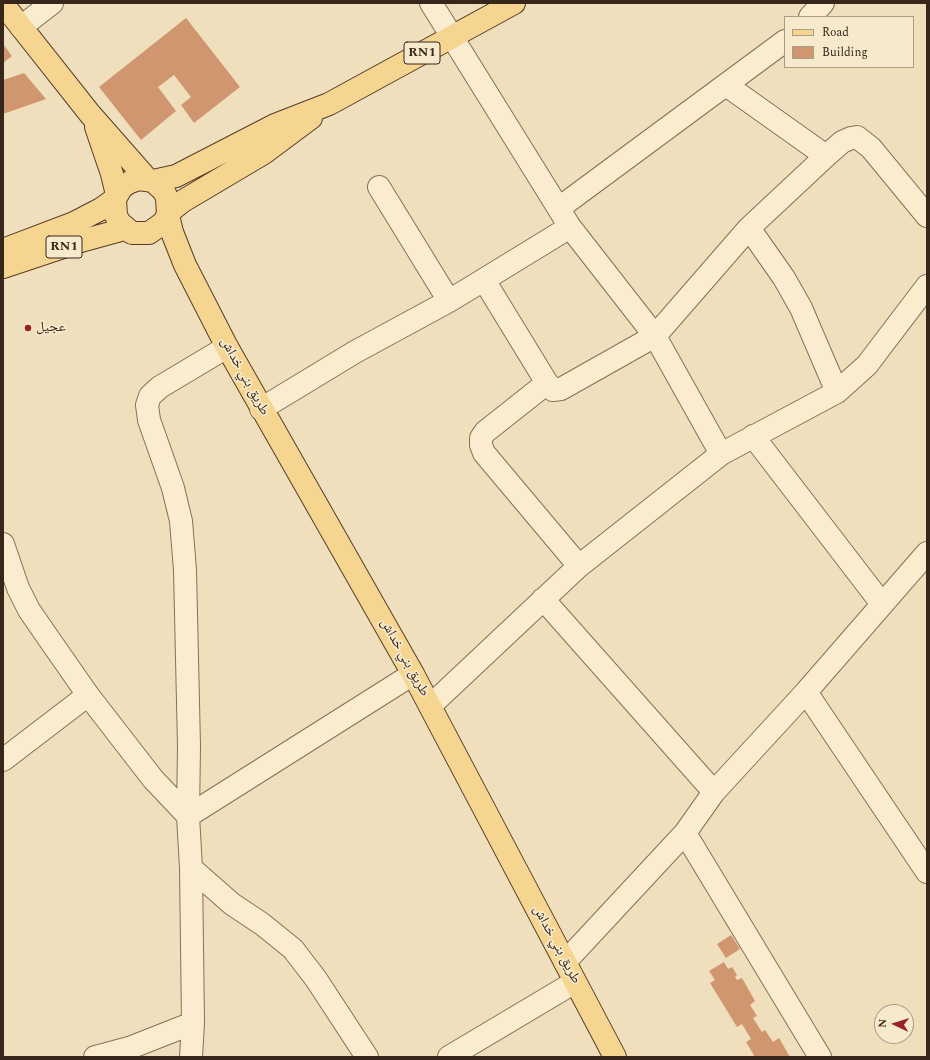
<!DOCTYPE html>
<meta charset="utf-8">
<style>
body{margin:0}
#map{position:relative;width:930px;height:1060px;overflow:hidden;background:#f0dfbc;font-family:Spectral,serif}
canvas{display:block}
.frame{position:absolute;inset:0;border:4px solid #36271a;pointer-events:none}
.legend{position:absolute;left:784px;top:16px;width:130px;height:52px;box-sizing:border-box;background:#f7eacc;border:1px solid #aa9c85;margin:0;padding:5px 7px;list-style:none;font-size:12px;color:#36271a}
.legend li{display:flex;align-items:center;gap:8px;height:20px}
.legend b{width:20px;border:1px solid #aa9c85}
.north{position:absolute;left:874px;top:1004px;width:40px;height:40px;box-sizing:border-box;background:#f7eacc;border:1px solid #aa9c85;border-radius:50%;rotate:274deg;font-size:11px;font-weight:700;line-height:16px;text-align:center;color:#36271a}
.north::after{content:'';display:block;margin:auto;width:14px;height:18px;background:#992225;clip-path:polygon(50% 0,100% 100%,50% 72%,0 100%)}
</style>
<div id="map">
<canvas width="930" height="1060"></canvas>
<div class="frame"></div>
<ul class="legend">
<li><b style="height:5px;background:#f6d590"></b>Road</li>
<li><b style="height:11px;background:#d09670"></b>Building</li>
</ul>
<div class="north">N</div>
</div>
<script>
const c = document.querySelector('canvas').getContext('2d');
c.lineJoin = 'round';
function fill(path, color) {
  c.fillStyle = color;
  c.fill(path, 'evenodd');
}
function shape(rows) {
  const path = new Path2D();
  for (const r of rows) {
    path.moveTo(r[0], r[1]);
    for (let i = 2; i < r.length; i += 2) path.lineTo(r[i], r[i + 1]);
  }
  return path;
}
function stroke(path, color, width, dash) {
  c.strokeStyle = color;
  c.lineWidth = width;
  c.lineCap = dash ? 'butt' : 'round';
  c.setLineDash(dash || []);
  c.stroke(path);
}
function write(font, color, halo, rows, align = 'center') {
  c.font = font + ' Spectral,"Noto Naskh Arabic",serif';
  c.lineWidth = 3.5;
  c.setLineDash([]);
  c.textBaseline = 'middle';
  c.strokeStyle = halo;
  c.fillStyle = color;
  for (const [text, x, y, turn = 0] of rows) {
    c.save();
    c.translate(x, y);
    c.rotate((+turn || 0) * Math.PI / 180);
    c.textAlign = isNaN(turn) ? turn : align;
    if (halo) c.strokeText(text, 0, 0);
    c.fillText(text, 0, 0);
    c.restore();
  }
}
fill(shape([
 [186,18,240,87,194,123,181,105,191,97,174,75,158,87,176,111,141,140,99,87],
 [3,44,12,56,3,63],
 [24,73,46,99,3,114,3,80],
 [731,935,740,949,726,958,717,944],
 [724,962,728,969,732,967,737,975,735,977,737,980,742,978,755,1001,750,1005,757,1016,753,1018,762,1032,765,1030,773,1042,779,1038,790,1057,755,1057,746,1042,751,1039,742,1024,737,1027,710,983,715,980,709,971]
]), '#d09670');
const minor = shape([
 [431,3,570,227,655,336,721,454],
 [810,17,823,3],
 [21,27,52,3],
 [726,85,826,156],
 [379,187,449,301],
 [559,208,785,41],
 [749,228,784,278,801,308,837,392],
 [484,280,547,383,553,390,561,389,655,336,749,228,826,156,842,142,851,138,857,137,871,148,927,216],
 [547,383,485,432,481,438,481,445,484,453,579,566],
 [261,409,355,352,449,301,570,227],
 [753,436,882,604],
 [3,544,18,588,29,610,49,639,88,695,153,779,188,816,413,674],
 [543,599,714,792],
 [806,692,927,872],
 [430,706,579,566,721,454,837,392,867,365,927,286],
 [3,760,88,695],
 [685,833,820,1057],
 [191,868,232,904,262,924,293,949,316,979,367,1057],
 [565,962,685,833,714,792,806,692,927,553],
 [95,1057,132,1047,193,1023],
 [191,1057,193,1023,191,868,188,816,189,746,185,570,181,521,173,488,149,420,147,405,150,396,160,387,227,347],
 [449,1057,575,982]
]);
const major = shape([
 [3,4,90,114,148,180],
 [96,127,112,174,117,195],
 [153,181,176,176,275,125,329,104,514,3],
 [168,213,183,201,264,153,311,118],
 [168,215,163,223,149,233,132,233,120,223,116,216,115,199,122,187,130,182,139,179,153,181,164,191,167,198,168,215,172,232,185,265,227,347,413,674,615,1057],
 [3,250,74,223,101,209,115,199],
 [3,267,81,241,125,229]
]);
stroke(minor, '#886f55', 24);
stroke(major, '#553d2a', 24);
stroke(minor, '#faedcf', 22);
stroke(major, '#f6d590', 22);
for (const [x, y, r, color] of [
 [28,328,4,"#992225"]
]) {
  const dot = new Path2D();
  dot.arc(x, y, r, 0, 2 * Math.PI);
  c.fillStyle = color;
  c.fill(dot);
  stroke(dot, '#f7eacc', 1.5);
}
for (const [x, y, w] of [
 [422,53,36],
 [64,247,36]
]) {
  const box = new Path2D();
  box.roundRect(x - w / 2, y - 11, w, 22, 3);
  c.fillStyle = '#f7eacc';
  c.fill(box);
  stroke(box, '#36271a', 1);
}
write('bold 13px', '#36271a', null, [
 ["RN1",422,53],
 ["RN1",64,247]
]);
write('14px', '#36271a', '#f7eacc', [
 ["عجيل",36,328]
], 'left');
write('14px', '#36271a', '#f7eacc', [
 ["طريق بني خداش",244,377,61],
 ["طريق بني خداش",404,658,61],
 ["طريق بني خداش",556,945,62]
]);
</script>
